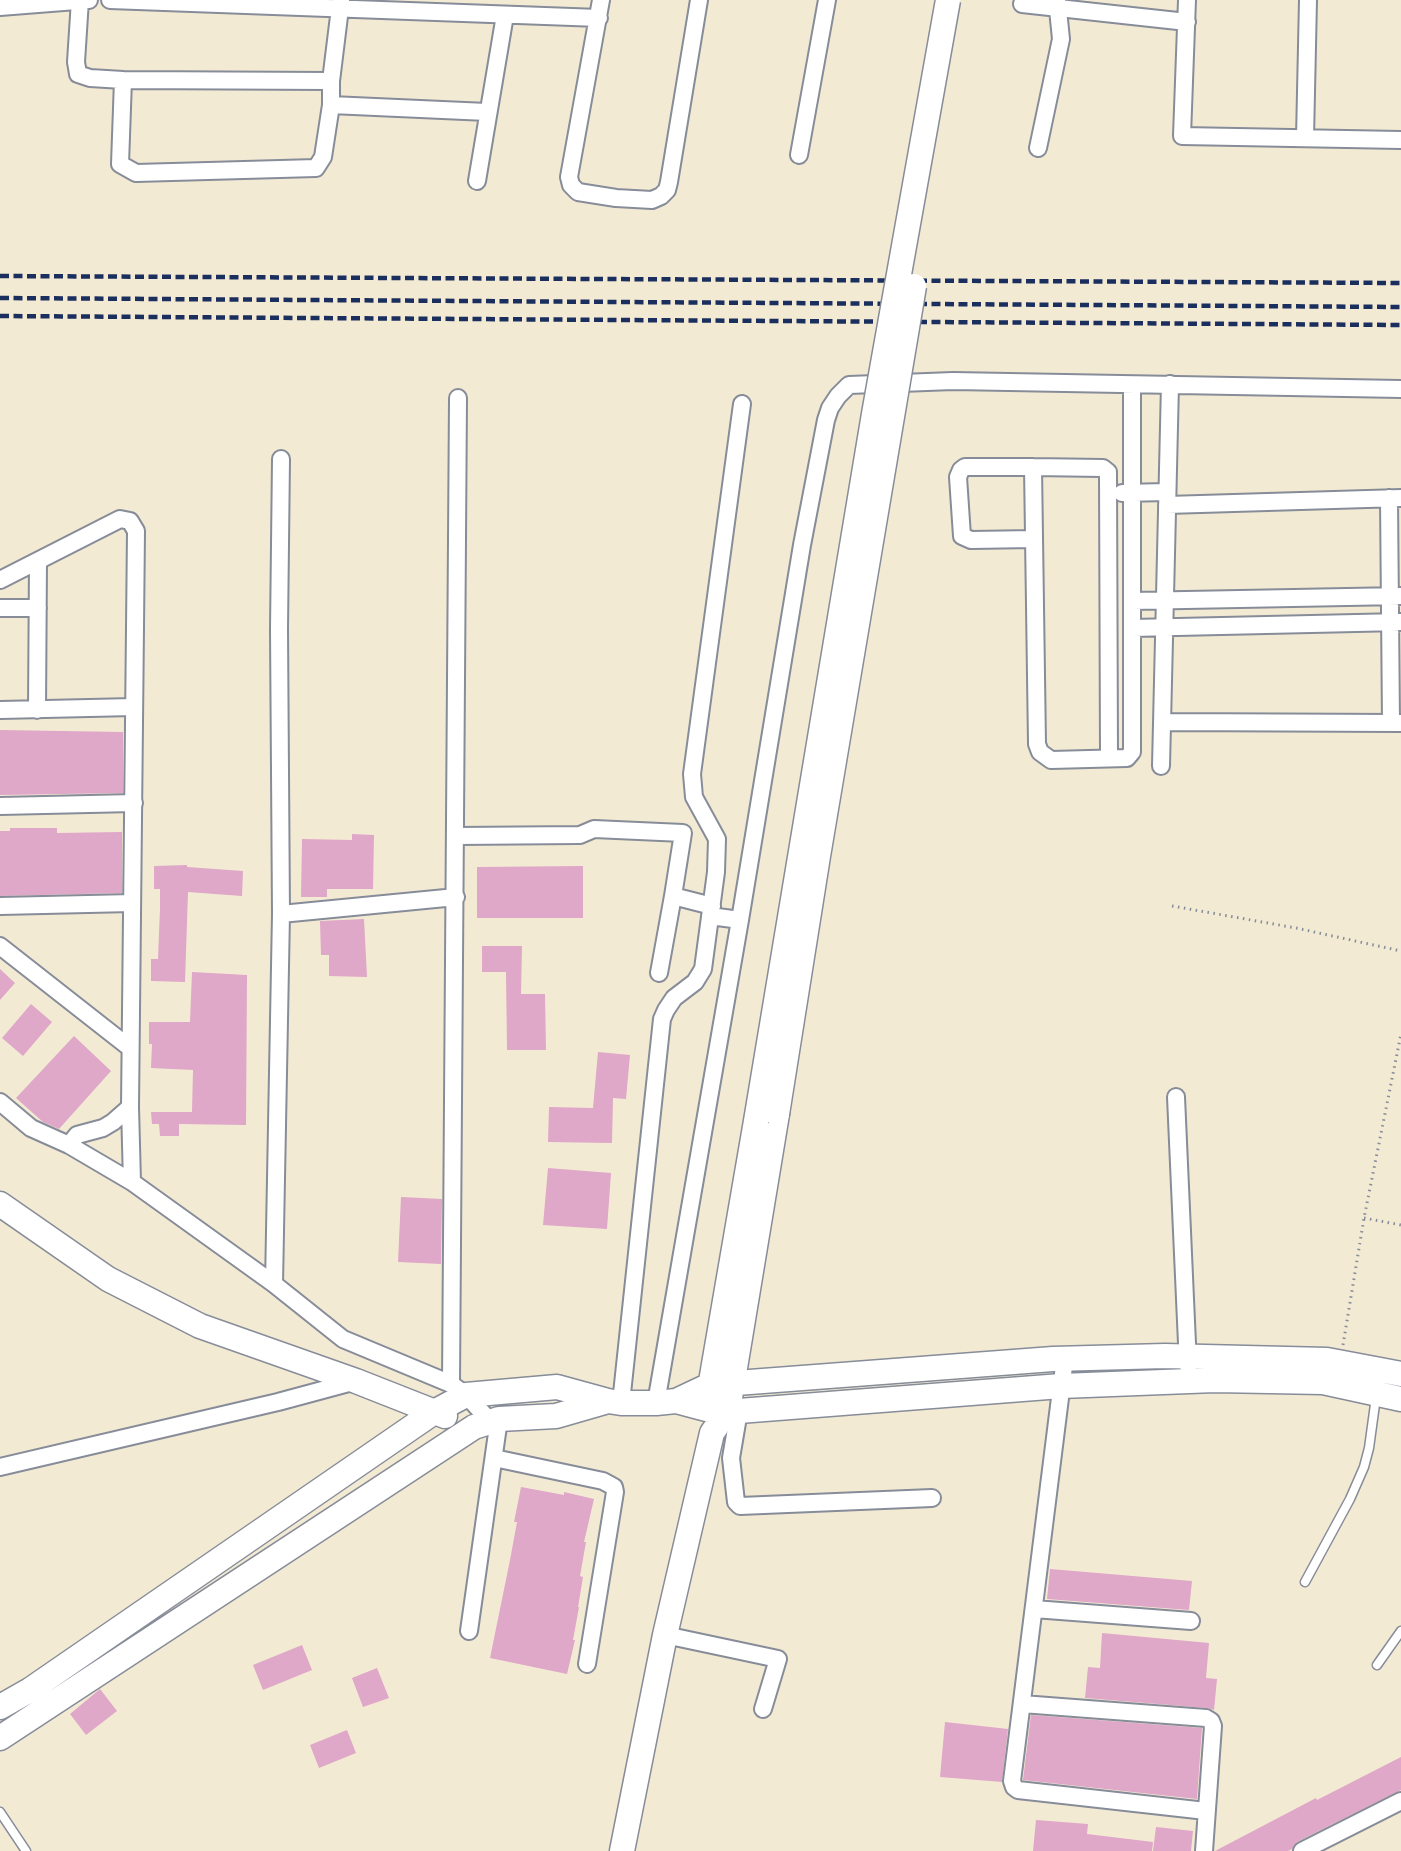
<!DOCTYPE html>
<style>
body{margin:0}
canvas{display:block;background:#f3ead4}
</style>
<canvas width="1401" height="1851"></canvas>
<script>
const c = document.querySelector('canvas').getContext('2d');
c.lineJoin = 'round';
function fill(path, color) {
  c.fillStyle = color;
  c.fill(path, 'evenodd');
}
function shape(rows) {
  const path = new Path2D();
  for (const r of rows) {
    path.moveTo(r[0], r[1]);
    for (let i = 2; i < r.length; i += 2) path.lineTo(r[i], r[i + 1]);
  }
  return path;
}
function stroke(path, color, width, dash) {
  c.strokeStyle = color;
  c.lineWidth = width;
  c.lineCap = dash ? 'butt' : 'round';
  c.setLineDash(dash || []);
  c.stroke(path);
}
fill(shape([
 [0,730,123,732,123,793,0,795],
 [10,828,57,828,57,833,122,832,122,893,0,896,0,831,10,831],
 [352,834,374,835,373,889,327,889,327,897,301,897,302,839,352,840],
 [187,865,187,867,243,871,242,896,188,892,185,982,151,981,151,959,158,959,160,909,160,889,154,889,154,866],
 [583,866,583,918,477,918,477,867],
 [364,919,367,977,329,976,329,955,321,955,320,921],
 [482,946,522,946,521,994,545,994,546,1050,507,1050,506,972,482,972],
 [0,969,15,983,0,1000],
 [192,972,247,975,246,1125,179,1124,179,1136,160,1136,159,1124,152,1124,151,1112,192,1112,193,1070,151,1068,152,1044,149,1044,149,1022,190,1022],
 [31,1004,52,1022,23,1056,2,1038],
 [74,1036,111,1071,59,1129,43,1122,16,1098],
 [598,1052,630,1055,626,1099,613,1098,612,1143,548,1142,549,1107,593,1108],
 [548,1168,611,1173,607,1229,543,1225],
 [401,1197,442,1199,441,1264,398,1262],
 [521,1487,564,1495,564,1492,594,1499,584,1542,586,1542,580,1576,583,1577,578,1607,579,1607,573,1640,575,1640,567,1674,490,1658,510,1560,517,1522,514,1522],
 [1050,1569,1192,1581,1189,1610,1047,1599],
 [1102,1633,1209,1643,1206,1678,1217,1679,1214,1710,1207,1708,1085,1698,1088,1667,1100,1668],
 [302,1645,312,1670,263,1690,253,1665],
 [377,1668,389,1698,363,1707,352,1678],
 [100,1689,117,1711,86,1735,70,1714],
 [1031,1715,1202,1728,1197,1799,1023,1780],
 [945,1722,1008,1729,1002,1782,940,1777],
 [347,1730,356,1753,319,1768,310,1745],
 [1401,1757,1401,1790,1297,1842,1292,1849,1288,1851,1215,1851,1316,1798,1317,1800],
 [1036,1820,1088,1824,1087,1834,1153,1842,1152,1851,1033,1851],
 [1156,1827,1193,1831,1191,1851,1153,1851]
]), '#dfa7c8');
const lane = shape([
 [1305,1582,1350,1499,1364,1467,1369,1448,1376,1397],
 [1377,1665,1401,1631],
 [0,1812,26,1851]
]);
const street = shape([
 [80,0,76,62,78,74,90,78,123,80],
 [110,0,599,18],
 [601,0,569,177,571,185,578,192,616,198,652,200,661,196,667,190,669,182,699,0],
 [1187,0,1182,136,1401,140],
 [1022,4,1187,22],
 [0,7,89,0],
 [331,81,123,80,120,164,136,173,316,168,323,157,331,105,331,81,341,0],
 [331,105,487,112],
 [1305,138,1308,0],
 [1038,148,1061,39,1057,0],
 [799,155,827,0],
 [477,181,505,15],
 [458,398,451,1384,466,1395,490,1421],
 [1033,467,1037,744,1040,752,1051,760,1127,758,1132,752,1132,385],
 [1122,493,1167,492],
 [1389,498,1391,723],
 [1167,505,1401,498],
 [1034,539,971,540,962,536,958,477,961,470,965,467,1033,467,1103,468,1108,472,1109,758],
 [0,580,120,519,130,521,136,531,130,1107],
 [1132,601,1401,596],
 [0,608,38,608],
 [1132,628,1401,622],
 [0,710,134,707],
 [37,710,38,561],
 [1162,722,1401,723],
 [1161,766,1170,384],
 [0,806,134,803],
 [456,836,580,835,594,829,683,833,673,896,712,906],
 [0,906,132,903],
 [281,914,456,897],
 [710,916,740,920],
 [0,946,130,1048],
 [659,973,673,896],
 [1176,1097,1188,1366],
 [0,1102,31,1128,69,1145,132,1182,274,1284,343,1339,451,1384],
 [69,1145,77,1135,103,1128,113,1122,130,1107,132,1182],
 [274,1284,281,914,279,629,281,459],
 [1065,1358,1012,1781,1014,1787,1018,1790,1206,1811],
 [621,1403,662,1019,666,1010,674,998,695,982,703,969,716,872,717,839,694,797,692,774,742,404],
 [656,1403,740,920,802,545,826,420,830,408,838,396,849,385,953,381,1401,389],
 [739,1411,731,1458,736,1502,740,1506,932,1498],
 [494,1458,603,1481,614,1487,615,1492,587,1664],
 [0,1467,278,1402,356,1381],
 [1034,1609,1191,1621],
 [469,1631,499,1419],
 [665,1635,778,1659,763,1709],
 [1022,1704,1206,1718,1211,1721,1213,1726,1204,1851],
 [1302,1851,1401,1801]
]);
const secondary = shape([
 [0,1204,108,1279,200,1326,356,1381,445,1416],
 [708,1399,756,1121],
 [676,1401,706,1409,739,1411,1061,1386,1215,1380,1323,1382,1401,1399],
 [0,1707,30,1690,434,1412,466,1395,557,1387,608,1401,621,1403,656,1403,676,1401,710,1385,1053,1359,1165,1356,1327,1360,1401,1374],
 [0,1738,474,1427,499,1419,556,1416,608,1401],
 [622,1851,665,1635,712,1433,728,1410,777,1114]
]);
stroke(lane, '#878c99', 11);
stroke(street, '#878c99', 20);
stroke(secondary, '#878c99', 27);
stroke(shape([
 [1172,906,1296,928,1401,951],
 [1364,1218,1401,1225],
 [1343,1345,1364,1218,1401,1034]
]), '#878c99', 3, [1.5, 4.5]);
stroke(lane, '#fff', 8);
stroke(street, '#fff', 16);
stroke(secondary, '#fff', 24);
stroke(shape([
 [0,276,1401,283],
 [0,298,1401,307],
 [0,316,1401,325]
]), '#1b2f5e', 4.5, [9, 4.5]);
const secondaryBridge = shape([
 [777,1114,818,856,914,286],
 [756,1121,874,414,948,0]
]);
stroke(secondaryBridge, '#878c99', 27, []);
stroke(secondaryBridge, '#fff', 24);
</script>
